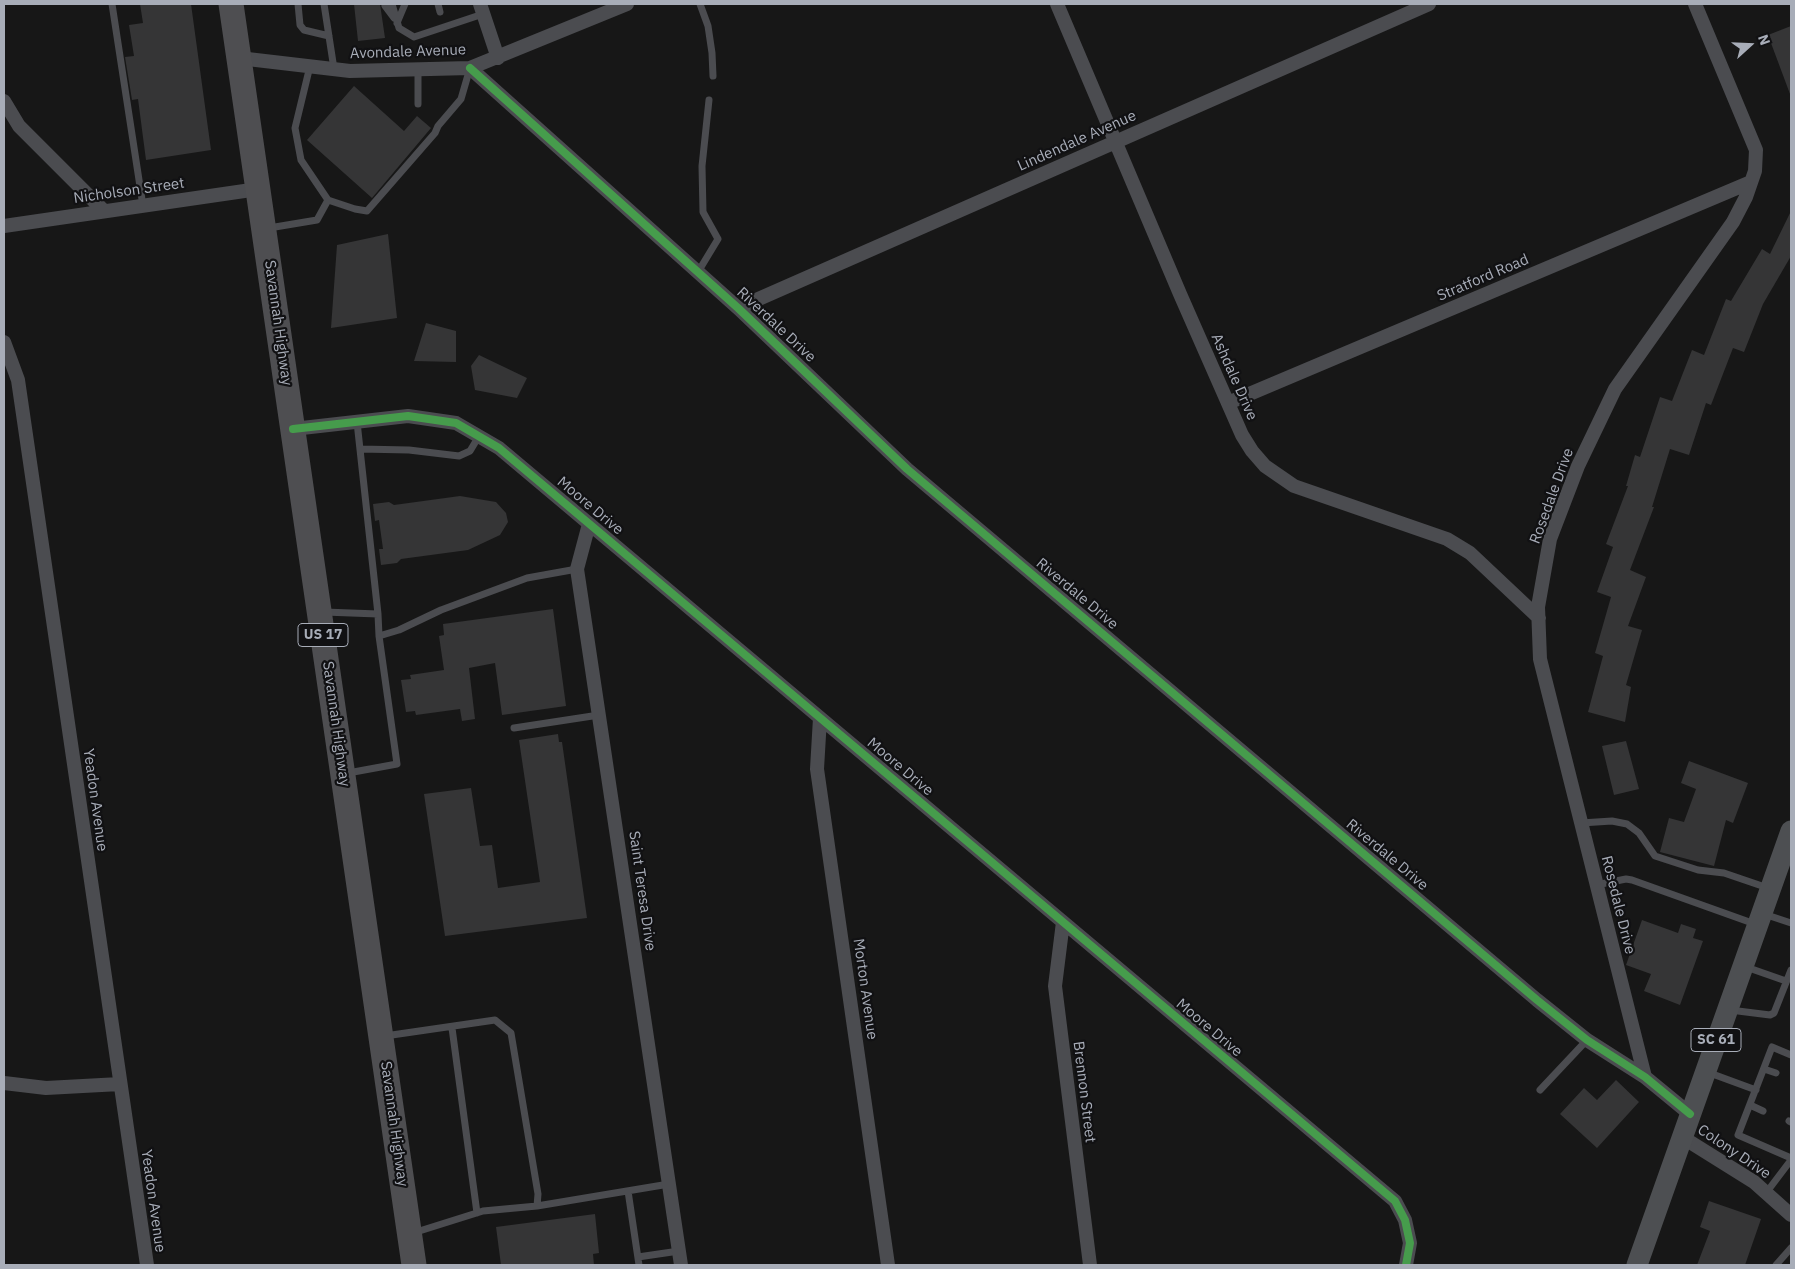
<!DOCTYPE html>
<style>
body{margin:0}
#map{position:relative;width:1795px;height:1269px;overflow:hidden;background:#171717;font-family:"IBM Plex Sans",sans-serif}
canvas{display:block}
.frame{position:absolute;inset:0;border:5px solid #a8adb8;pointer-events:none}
.north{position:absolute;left:1725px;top:20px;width:50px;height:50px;-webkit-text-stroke:4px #111113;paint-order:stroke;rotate:70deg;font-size:14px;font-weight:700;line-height:20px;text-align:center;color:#a8adb8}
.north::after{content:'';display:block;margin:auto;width:18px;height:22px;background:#a8adb8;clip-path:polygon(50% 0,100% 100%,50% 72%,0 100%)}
</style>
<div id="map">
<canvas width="1795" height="1269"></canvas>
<div class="frame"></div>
<div class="north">N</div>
</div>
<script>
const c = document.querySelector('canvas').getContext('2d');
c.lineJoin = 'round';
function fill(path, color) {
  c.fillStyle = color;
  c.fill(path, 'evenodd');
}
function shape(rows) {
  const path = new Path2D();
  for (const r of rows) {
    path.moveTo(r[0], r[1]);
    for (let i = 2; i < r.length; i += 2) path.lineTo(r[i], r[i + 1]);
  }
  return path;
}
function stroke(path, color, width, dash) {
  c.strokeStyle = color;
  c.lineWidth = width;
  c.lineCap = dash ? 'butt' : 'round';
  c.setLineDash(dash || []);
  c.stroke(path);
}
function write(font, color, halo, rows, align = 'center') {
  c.font = font + ' "IBM Plex Sans",sans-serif';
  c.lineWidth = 4.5;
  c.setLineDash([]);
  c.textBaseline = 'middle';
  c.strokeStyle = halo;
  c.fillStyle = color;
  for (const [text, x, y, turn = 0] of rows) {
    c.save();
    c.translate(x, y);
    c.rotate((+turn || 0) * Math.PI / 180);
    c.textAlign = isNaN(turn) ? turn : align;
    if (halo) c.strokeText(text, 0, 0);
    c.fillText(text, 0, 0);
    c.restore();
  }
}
fill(shape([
 [140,4,191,4,211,150,146,160,138,99,132,100,125,57,134,56,129,25,143,23],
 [354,4,380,4,385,38,358,41],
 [1791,26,1791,94,1790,94,1768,35],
 [354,86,404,131,417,116,431,128,372,198,307,140],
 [1791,211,1791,256,1763,304,1744,352,1733,348,1711,405,1706,403,1689,455,1670,449,1652,507,1654,507,1630,570,1646,577,1628,626,1642,630,1626,685,1631,687,1625,722,1588,712,1603,656,1595,653,1611,597,1597,592,1613,547,1606,544,1628,486,1626,486,1635,455,1640,457,1660,397,1672,401,1692,350,1704,355,1726,299,1731,301,1762,249,1770,254],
 [388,234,397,318,331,328,337,245],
 [426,323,456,331,456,362,414,361],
 [479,355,527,378,517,398,475,390,471,366],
 [460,496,496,502,506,513,508,522,500,535,468,550,401,559,397,563,381,565,379,549,383,549,379,520,375,521,373,504,389,502,394,505],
 [553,609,566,706,502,715,495,663,469,668,475,719,462,721,460,709,416,715,415,711,406,712,401,680,411,679,410,675,444,670,439,636,444,635,443,624],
 [558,734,559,742,562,742,587,918,445,936,424,794,471,788,480,846,492,845,498,888,540,882,519,740],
 [1626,741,1639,789,1614,795,1602,746],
 [1689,761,1748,783,1733,823,1726,820,1714,866,1660,852,1669,818,1684,822,1696,789,1681,783],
 [1642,920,1678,933,1681,924,1696,929,1693,938,1703,941,1680,1005,1644,991,1651,974,1626,965],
 [1616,1080,1639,1102,1597,1148,1560,1114,1584,1088,1597,1100],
 [1709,1201,1761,1219,1745,1265,1697,1265,1710,1231,1700,1227],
 [595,1214,599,1253,593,1254,594,1265,501,1265,496,1227]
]), '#353536');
stroke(shape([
 [112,4,143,206],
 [298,4,300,25,304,30,329,36],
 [324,4,334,69],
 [392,4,399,28,414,37,483,14],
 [438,4,440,12],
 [700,4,708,26,712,53,713,76],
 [385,6,394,18],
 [397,23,405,4],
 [418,104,418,70],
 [328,200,355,209,367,211,435,133,438,126,461,99,470,68],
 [269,228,317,220,328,200,301,160,295,128,310,66],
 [698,272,718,239,703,212,702,166,709,100],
 [357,422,378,614],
 [360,449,409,450,459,456,470,451,479,436],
 [324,612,378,614,379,636,399,630,441,610,527,578,577,569],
 [514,728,599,715],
 [348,773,397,764,379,636],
 [1581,823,1612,821,1627,824,1639,833,1655,856,1698,870,1724,873,1768,888],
 [1596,885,1626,879,1632,880,1755,924],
 [1764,914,1791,923],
 [1746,967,1786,981],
 [1730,1010,1770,1015,1774,1013,1791,970],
 [452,1028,477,1213],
 [385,1036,495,1020,511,1033,538,1194,537,1206,483,1211,413,1233],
 [1791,1055,1772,1047,1738,1135,1791,1158],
 [1764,1069,1776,1073],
 [1707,1072,1756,1090],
 [1540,1090,1587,1040],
 [1750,1105,1763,1111],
 [1789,1121,1791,1122],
 [628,1191,639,1265],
 [1766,1193,1791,1160],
 [537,1206,669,1184],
 [638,1257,679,1251],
 [1776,1265,1791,1248]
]), '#4b4c50', 7);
stroke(shape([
 [480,4,498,58],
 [1057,4,1180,294,1242,435,1252,451,1265,466,1294,486,1447,539,1470,553,1539,618],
 [239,58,350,71,470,68,627,4],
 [470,68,738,308,907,469,1537,1000,1587,1040,1645,1077,1690,1114],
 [4,101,19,126,104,211],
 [4,226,258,189],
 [738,308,1429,4],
 [4,342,18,380,147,1265],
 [1228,403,1751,182],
 [293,429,408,416,456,423,499,448,1395,1201,1405,1220,1410,1243,1406,1265],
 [589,524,577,569,681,1265],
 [820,718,817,769,888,1265],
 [1063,922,1055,986,1090,1265],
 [1645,1077,1540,659,1538,607,1550,539,1578,466,1615,389,1733,222,1746,197,1755,171,1756,150,1695,4],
 [4,1083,46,1088,120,1084],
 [1682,1137,1754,1182,1791,1215]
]), '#4b4c50', 14);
stroke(shape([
 [1637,1265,1791,831]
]), '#4d4f52', 21);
stroke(shape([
 [231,4,414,1265]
]), '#4e4e51', 25);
stroke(shape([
 [470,68,738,308,907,469,1537,1000,1587,1040,1645,1077,1690,1114],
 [293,429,408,416,456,423,499,448,1395,1201,1405,1220,1410,1243,1406,1265]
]), '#469c4c', 8);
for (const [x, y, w] of [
 [323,635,50],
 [1716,1040,50]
]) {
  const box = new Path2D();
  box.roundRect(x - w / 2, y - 11.5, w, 23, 4);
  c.fillStyle = '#111113';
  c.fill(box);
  stroke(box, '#a8adb8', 1);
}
write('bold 14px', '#a8adb8', null, [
 ["US 17",323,635],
 ["SC 61",1716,1040]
]);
write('15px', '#a8adb8', '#111113', [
 ["Avondale Avenue",408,52,-2],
 ["Lindendale Avenue",1077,141,-24],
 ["Nicholson Street",129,191,-8],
 ["Stratford Road",1483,278,-23],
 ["Savannah Highway",278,323,82],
 ["Riverdale Drive",776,325,43],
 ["Ashdale Drive",1234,377,66],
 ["Rosedale Drive",1552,496,-70],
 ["Moore Drive",590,506,40],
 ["Riverdale Drive",1077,594,40],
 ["Savannah Highway",336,724,82],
 ["Moore Drive",900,767,40],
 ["Yeadon Avenue",95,800,82],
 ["Riverdale Drive",1387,855,40],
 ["Saint Teresa Drive",642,891,82],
 ["Rosedale Drive",1618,905,76],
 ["Morton Avenue",865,989,82],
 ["Moore Drive",1209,1028,40],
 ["Brennon Street",1084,1092,83],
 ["Savannah Highway",394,1124,82],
 ["Colony Drive",1734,1152,34],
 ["Yeadon Avenue",153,1201,82]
]);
</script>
